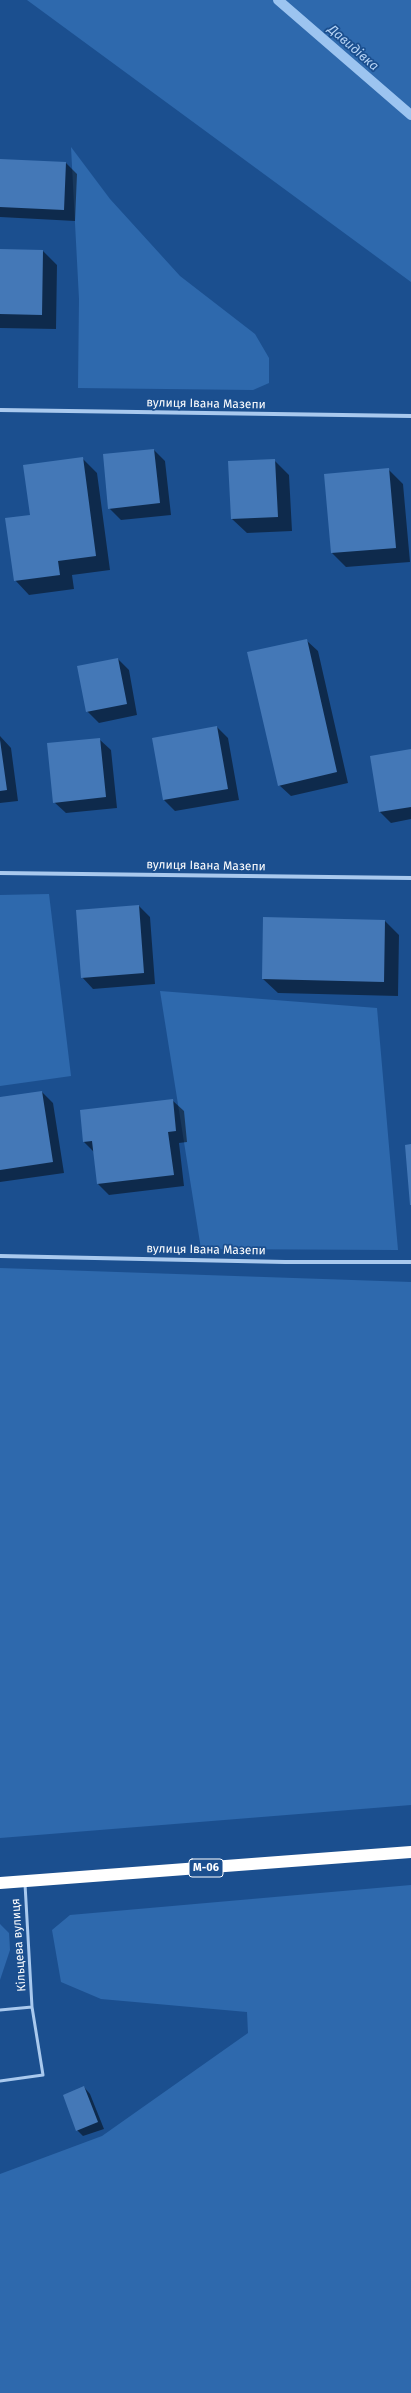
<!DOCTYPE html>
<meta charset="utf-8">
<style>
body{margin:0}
canvas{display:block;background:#1b4f8f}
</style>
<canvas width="411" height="2393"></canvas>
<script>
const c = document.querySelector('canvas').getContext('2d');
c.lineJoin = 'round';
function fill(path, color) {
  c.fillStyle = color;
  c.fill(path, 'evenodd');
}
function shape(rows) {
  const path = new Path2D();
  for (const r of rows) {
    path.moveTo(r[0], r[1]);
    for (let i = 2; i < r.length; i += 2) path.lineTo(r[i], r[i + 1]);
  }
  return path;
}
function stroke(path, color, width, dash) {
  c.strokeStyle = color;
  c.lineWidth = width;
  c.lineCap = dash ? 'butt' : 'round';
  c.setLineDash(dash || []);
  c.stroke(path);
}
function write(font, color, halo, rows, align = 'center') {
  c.font = font + ' "Fira Sans",sans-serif';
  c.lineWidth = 3.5;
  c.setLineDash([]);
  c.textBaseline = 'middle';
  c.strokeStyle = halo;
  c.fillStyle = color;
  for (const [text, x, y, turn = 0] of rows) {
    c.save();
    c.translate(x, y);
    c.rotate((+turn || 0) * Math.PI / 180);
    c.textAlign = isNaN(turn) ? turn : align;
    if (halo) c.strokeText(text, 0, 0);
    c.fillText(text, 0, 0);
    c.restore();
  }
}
fill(shape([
 [27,0,411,0,411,282],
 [71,147,110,199,180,276,255,334,269,358,269,383,253,390,78,388,79,299],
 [49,894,71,1076,0,1086,0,895],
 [160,991,377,1008,398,1250,201,1249],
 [0,1268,411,1282,411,1805,0,1838],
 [411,1885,411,2393,0,2393,0,2174,102,2136,248,2033,247,2012,101,1999,61,1982,52,1930,70,1915],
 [0,1924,9,1933,10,1950,0,1980]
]), '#2e69ad');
fill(shape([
 [0,160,66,163,77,174,75,221,0,217],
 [0,250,43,251,57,265,56,329,0,328],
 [154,450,165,461,171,515,121,520,109,508],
 [82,458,97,473,110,570,72,575,74,589,29,595,15,580,31,516],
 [274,460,289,475,292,531,247,533,232,519],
 [388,469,403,484,410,562,346,567,332,553],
 [306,640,318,651,348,783,291,796,279,785],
 [118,659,129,670,137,715,99,723,87,711],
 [217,727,228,738,239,800,175,811,164,800],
 [0,736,11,748,18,801,0,803],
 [99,739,111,750,117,808,66,813,54,802],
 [411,750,411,819,391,823,379,811],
 [139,906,150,917,155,984,93,989,82,977],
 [264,918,385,921,399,935,398,996,278,993,263,979],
 [42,1092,53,1103,64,1173,0,1182,0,1098],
 [172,1100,184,1111,187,1142,179,1143,184,1186,109,1195,98,1184,94,1152,84,1142,81,1111],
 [84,2087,90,2094,104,2129,83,2136,77,2130]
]), '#0007');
stroke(shape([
 [278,0,411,115]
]), '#9cc4f0', 10);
fill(shape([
 [0,159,66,162,64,210,0,207],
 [0,249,43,250,42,315,0,314],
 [154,449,160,503,108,509,103,454],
 [83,457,96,556,58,561,60,575,14,581,5,518,30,515,23,465],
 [275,459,278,517,231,519,228,461],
 [389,468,396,548,331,553,324,474],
 [307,639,337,772,278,786,247,652],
 [118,658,127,704,86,712,77,666],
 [217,726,228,789,163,800,152,738],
 [100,738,106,797,53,803,47,743],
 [0,740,7,790,0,791],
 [411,749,411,807,379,812,370,756],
 [139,905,144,973,81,978,76,910],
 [263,917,385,920,384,982,262,979],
 [42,1091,53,1162,0,1170,0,1097],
 [173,1099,176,1131,168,1132,174,1175,97,1184,92,1141,83,1142,80,1110],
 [411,1144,411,1205,410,1205,405,1145],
 [84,2086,98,2122,76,2131,63,2095]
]), '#4478b7');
stroke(shape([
 [0,2010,32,2007,25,1884],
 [0,2081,43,2075,32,2007]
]), '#a9c9ee', 3);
stroke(shape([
 [0,410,411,416],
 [0,873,411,878],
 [0,1256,285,1262,411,1262]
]), '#a9c9ee', 4);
stroke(shape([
 [0,1883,411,1852]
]), '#fff', 12);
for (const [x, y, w] of [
 [206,1868,34]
]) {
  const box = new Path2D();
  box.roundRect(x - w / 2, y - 9, w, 18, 3);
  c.fillStyle = '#1b4f8f';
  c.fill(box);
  stroke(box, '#fff', 1);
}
write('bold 11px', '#fff', null, [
 ["М-06",206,1868]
]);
write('12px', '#fff', '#1b4f8f', [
 ["вулиця Івана Мазепи",206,404,1],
 ["вулиця Івана Мазепи",206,866,1],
 ["вулиця Івана Мазепи",206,1250,1],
 ["Кільцева вулиця",19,1945,-94]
]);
write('italic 13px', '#b5d3f5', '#1b4f8f', [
 ["Давидівка",353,48,41]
]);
</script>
